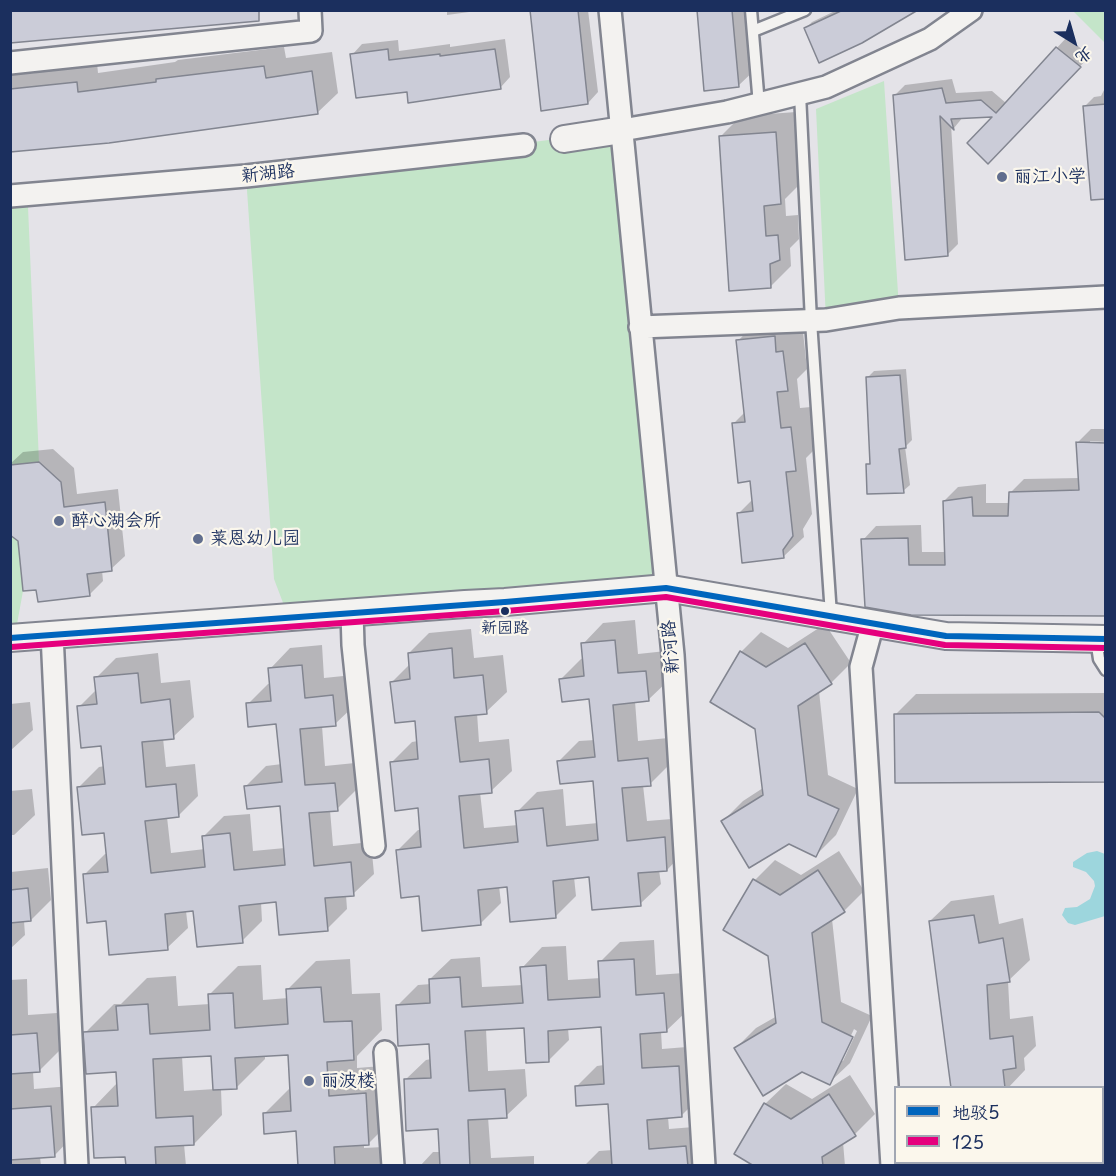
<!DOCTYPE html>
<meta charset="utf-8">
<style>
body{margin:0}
#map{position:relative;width:1116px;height:1176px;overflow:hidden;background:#e4e3e8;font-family:"Playpen Sans","LXGW WenKai TC",sans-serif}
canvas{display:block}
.frame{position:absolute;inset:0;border:12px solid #1b2f5e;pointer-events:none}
.legend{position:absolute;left:894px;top:1086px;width:210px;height:78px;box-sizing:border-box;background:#fbf7ec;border:2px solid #a1a7b3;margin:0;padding:8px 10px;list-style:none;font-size:18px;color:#1b2f5e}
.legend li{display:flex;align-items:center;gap:12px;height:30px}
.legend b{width:30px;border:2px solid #a1a7b3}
.north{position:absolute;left:1044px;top:12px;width:60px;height:60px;-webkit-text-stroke:4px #fbf7ec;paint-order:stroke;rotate:143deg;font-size:16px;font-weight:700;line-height:24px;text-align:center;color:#1b2f5e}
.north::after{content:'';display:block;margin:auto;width:21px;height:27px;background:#1b2f5e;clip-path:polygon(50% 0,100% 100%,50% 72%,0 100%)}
</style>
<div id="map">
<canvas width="1116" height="1176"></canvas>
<div class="frame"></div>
<ul class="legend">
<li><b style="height:8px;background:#0065bd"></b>地驳5</li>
<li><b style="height:8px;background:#e5007d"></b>125</li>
</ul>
<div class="north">北</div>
</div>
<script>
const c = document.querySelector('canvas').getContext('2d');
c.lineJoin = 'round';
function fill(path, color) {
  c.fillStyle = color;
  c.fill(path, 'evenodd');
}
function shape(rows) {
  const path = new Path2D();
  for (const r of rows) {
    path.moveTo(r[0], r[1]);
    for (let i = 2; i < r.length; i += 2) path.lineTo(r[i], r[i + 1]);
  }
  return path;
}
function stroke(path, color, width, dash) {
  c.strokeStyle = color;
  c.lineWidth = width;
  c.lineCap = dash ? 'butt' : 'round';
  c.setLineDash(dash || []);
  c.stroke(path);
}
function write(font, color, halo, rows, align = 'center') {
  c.font = font + ' "Playpen Sans","LXGW WenKai TC",sans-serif';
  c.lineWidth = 4.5;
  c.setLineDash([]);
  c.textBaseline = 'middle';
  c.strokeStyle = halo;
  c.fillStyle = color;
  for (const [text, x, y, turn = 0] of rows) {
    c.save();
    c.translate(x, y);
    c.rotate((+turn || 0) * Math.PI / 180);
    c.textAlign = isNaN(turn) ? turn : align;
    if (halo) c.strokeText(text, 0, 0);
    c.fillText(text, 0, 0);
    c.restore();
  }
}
fill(shape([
 [1073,11,1105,11,1105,43],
 [884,81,899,308,826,320,816,109],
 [622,130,666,585,285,608,274,579,246,176,401,160],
 [28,207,39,462,11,465,11,208],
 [10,535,18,541,23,591,17,624,11,625]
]), '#c4e5c9');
fill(shape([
 [1097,851,1105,854,1105,916,1075,925,1068,923,1062,915,1065,908,1077,907,1090,899,1095,886,1094,881,1086,872,1073,867,1073,862,1087,853]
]), '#9dd6dd');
fill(shape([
 [447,10,484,10,447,15],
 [532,10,588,10,598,92,588,103],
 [698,10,754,10,759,66,738,86],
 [837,10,917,10,861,42,805,29,812,22],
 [1067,37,1090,56,988,162,996,115,963,117,954,128,951,124,958,244,947,255,895,95,905,85,952,79,956,93,992,91,1006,103],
 [505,39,510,77,500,88,408,90,352,55,362,44,398,40,399,51,450,44,450,47],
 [284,47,286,58,332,52,338,93,317,113,10,151,10,75,36,73,41,68,97,63,98,73,175,62,178,60],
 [1106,86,1106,198,1084,107,1094,97,1101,96],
 [796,112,801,183,785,199,786,216,798,215,799,239,790,248,791,266,770,287,721,136,741,116],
 [795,316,796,332,803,332,807,369,797,379,800,408,811,407,815,449,806,458,812,514,803,529,804,537,783,557,739,513,753,499,751,480,733,424,745,412,738,341,758,320],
 [906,369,912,440,905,447,910,485,903,491,868,465,872,461,867,378,874,371],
 [1091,429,1106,429,1106,442,1090,441,1106,615,911,613,863,540,876,526,921,525,922,552,946,552,944,501,958,487,986,484,986,503,1010,503,1010,493,1024,479,1080,478,1078,442],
 [53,449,74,468,77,494,118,489,125,556,111,569,102,570,103,581,89,595,38,588,19,540,10,533,10,464,23,452],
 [635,620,638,654,666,651,669,680,648,700,635,701,638,741,668,738,670,764,650,784,643,785,647,821,684,818,687,849,667,870,659,870,661,884,640,904,590,876,574,877,576,896,555,917,508,885,499,886,501,903,480,924,398,850,418,830,421,830,419,807,392,762,412,742,418,741,416,719,392,682,410,664,409,653,429,633,471,629,474,658,503,655,507,692,486,712,477,713,479,742,509,739,512,771,491,791,480,792,484,828,518,825,517,812,537,792,563,789,566,826,598,823,594,779,559,761,579,741,595,740,591,698,561,679,581,659,584,658,583,644,603,623],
 [825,624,851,663,831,683,819,691,828,775,858,789,836,835,816,855,788,843,723,821,743,801,763,788,756,728,741,652,761,632,788,648],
 [322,645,324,678,353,675,356,704,335,724,322,726,325,766,355,763,357,789,337,809,330,810,333,846,371,842,374,874,353,894,346,895,347,909,327,929,277,901,261,902,262,921,242,941,195,910,186,911,188,928,167,948,108,920,84,875,105,854,108,854,106,831,79,787,99,767,105,766,103,744,79,707,97,689,96,678,116,658,158,653,161,683,190,680,194,717,173,737,163,738,166,767,195,764,198,796,178,816,167,817,171,853,205,849,203,837,224,816,250,814,253,851,285,848,281,804,246,786,266,766,282,764,278,723,248,704,268,684,271,683,270,669,290,648],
 [1106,693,1106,780,896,714,916,694],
 [30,702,33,730,10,751,10,704],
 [32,789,35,815,14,835,10,835,10,791],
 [839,851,864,891,844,911,832,919,841,1002,872,1016,850,1063,829,1083,802,1070,736,1048,756,1028,777,1016,770,956,725,929,755,880,775,860,801,875],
 [854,1029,857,1031,843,1061,839,1061],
 [10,868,11,872,48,868,51,900,31,920,24,921,25,935,10,949],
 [994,895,999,924,1023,918,1030,960,1008,981,1010,1019,1033,1016,1036,1046,1024,1058,1025,1070,1008,1088,953,1088,930,921,951,901],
 [654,940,656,975,684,973,687,1011,666,1031,661,1031,662,1049,699,1046,702,1095,681,1116,668,1117,669,1129,706,1126,709,1166,584,1166,599,1151,613,1150,610,1102,577,1086,597,1066,604,1065,602,1026,568,1028,569,1040,549,1060,525,1027,486,1029,488,1071,525,1069,527,1096,506,1116,488,1117,491,1158,534,1156,534,1166,420,1166,433,1152,441,1152,439,1127,405,1080,426,1060,431,1059,430,1043,398,1005,418,985,431,984,430,979,451,959,480,957,482,987,523,985,522,968,542,947,566,946,568,980,601,978,600,962,620,942],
 [350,959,352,994,380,993,382,1030,357,1056,357,1068,394,1065,397,1115,369,1143,364,1144,364,1148,402,1146,403,1166,299,1166,297,1130,264,1114,291,1087,289,1053,265,1055,265,1059,236,1088,221,1089,222,1115,194,1144,184,1144,186,1166,127,1166,127,1155,93,1108,118,1082,118,1070,85,1033,114,1004,121,1004,147,978,176,976,178,1006,210,1004,209,995,238,966,261,965,263,1000,288,998,287,990,316,961],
 [213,1054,215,1089,184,1091,182,1056],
 [27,979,28,1015,57,1013,59,1051,39,1071,33,1071,34,1089,71,1086,74,1135,54,1156,40,1157,41,1166,10,1166,10,980],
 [850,1075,875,1114,855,1134,843,1142,845,1166,757,1166,765,1104,786,1084,812,1099],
 [1102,1140,1106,1140,1106,1166,922,1166,929,1162,1102,1162]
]), '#0003');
const building = shape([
 [10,10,259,10,259,21,10,43,10,10],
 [530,10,578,10,588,104,541,111,530,10],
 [697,10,732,10,739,87,704,91,697,10],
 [843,10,918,10,862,43,819,63,804,28,843,10],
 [1056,47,1081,67,988,164,967,143,992,117,951,119,954,130,940,116,948,256,905,260,893,95,942,88,946,103,981,100,996,113,1056,47],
 [388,49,389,60,440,54,440,56,495,49,501,89,408,103,407,92,356,98,350,54,388,49],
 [264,66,266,78,312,71,318,114,109,143,10,152,10,89,77,82,78,92,156,82,156,79,264,66],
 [1106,104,1106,199,1091,200,1083,106,1106,104],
 [776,132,781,204,764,206,766,236,778,235,780,260,770,264,771,288,729,291,719,136,776,132],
 [775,336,776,352,783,351,788,391,777,392,781,428,791,427,796,471,786,472,793,536,783,550,784,558,742,563,737,513,753,511,750,481,738,483,732,423,745,422,736,340,775,336],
 [900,375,906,448,899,449,904,493,867,494,866,464,870,464,866,377,900,375],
 [1076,442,1106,443,1106,616,911,615,865,607,861,539,908,538,909,565,945,565,943,501,972,497,973,516,1008,516,1009,492,1079,490,1076,442],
 [39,462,61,482,64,507,105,502,112,571,87,574,90,596,38,602,36,590,23,591,18,541,10,535,10,465,39,462],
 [615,640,618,673,646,671,649,701,613,705,618,761,648,758,651,786,622,788,627,841,665,837,667,871,638,873,641,906,592,910,589,877,553,881,556,918,510,922,507,887,478,890,481,925,422,931,419,896,401,898,396,850,421,847,418,808,395,811,390,762,418,759,415,721,395,723,390,682,410,679,408,653,452,648,454,678,483,675,487,714,455,717,460,762,489,759,492,793,459,796,464,848,518,842,515,811,543,808,547,846,598,840,593,781,560,784,557,761,595,757,589,699,562,702,559,679,584,676,581,643,615,640],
 [805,643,832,684,798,706,808,795,839,809,816,857,789,844,749,868,721,821,763,795,755,729,710,702,740,651,766,667,805,643],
 [302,665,305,698,333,695,336,726,300,729,305,785,335,783,338,811,309,813,314,866,351,862,354,896,325,898,328,931,279,935,276,902,239,906,243,943,197,947,193,911,165,914,168,950,109,955,106,921,87,923,83,874,108,872,104,833,82,835,77,787,105,784,101,746,81,748,77,706,97,704,94,677,138,673,141,703,170,699,174,739,142,742,146,787,176,784,179,817,145,821,151,873,205,867,202,836,230,833,234,870,285,865,280,806,247,809,244,786,282,782,276,724,248,727,246,703,271,701,268,668,302,665],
 [1099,712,1106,719,1106,782,895,783,894,714,1099,712],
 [818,870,845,912,812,933,822,1022,853,1037,830,1085,802,1072,763,1096,734,1048,776,1023,768,956,723,930,753,879,780,895,818,870],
 [28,888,31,921,10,923,10,890,28,888],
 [974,915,979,943,1003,938,1010,982,987,985,990,1039,1013,1036,1016,1068,1003,1070,1005,1088,951,1088,929,921,974,915],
 [634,959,636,995,664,993,667,1032,640,1034,642,1068,679,1066,682,1117,647,1120,649,1149,686,1146,688,1166,612,1166,608,1104,576,1106,575,1086,604,1084,601,1027,548,1031,549,1062,526,1063,524,1028,465,1031,469,1091,505,1089,507,1118,468,1120,470,1166,440,1166,438,1129,406,1131,404,1079,431,1078,429,1044,398,1046,396,1005,430,1003,429,979,460,977,462,1007,523,1003,520,967,546,965,548,1000,600,997,598,961,634,959],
 [321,987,324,1022,352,1021,354,1060,327,1062,329,1096,366,1093,369,1145,334,1147,335,1166,298,1166,296,1131,264,1134,263,1113,291,1111,288,1055,235,1058,237,1089,213,1090,211,1056,153,1059,156,1118,193,1116,194,1145,155,1147,156,1166,126,1166,125,1157,94,1158,91,1107,118,1106,116,1072,86,1074,83,1032,118,1030,116,1006,148,1004,150,1034,210,1030,208,994,233,993,235,1028,288,1024,286,989,321,987],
 [37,1033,40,1072,10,1074,10,1035,37,1033],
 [829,1094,856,1136,822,1157,823,1166,754,1166,734,1154,764,1103,791,1119,829,1094],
 [51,1106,55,1157,10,1160,10,1109,51,1106]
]);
fill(building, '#cbccd8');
stroke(building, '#828590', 1.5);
const service = shape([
 [751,10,759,105],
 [753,31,805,10],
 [800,94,811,321,831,615],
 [1096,639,1099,659,1106,670]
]);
const minor = shape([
 [610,10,673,655,704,1166],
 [10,63,311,31,310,10],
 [622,130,727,112,826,87,930,39,971,10],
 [10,196,246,176,524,145],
 [640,327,826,320,899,308,1106,297],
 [352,612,353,645,374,846],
 [873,623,861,667,892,1166],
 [52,634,77,1166],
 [385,1052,393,1166],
 [1102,1147,1106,1147],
 [899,1166,932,1162]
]);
const tertiary = shape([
 [564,139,622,130],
 [10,638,465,604,505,602,666,588,946,636,1106,639]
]);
stroke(service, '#828590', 15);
stroke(minor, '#828590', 26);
stroke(tertiary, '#828590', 30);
stroke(service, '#f3f2f0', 10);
stroke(minor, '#f3f2f0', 21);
stroke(tertiary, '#f3f2f0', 26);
stroke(shape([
 [10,638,505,602,666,588,946,636,1106,639]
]), '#0065bd', 6);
stroke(shape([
 [11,647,506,611,666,597,945,645,1106,648]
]), '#e5007d', 6);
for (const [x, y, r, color] of [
 [1002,177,6,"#616e8e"],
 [59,521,6,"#616e8e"],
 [198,539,6,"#616e8e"],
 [505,611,5,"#1b2f5e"],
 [309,1081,6,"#616e8e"]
]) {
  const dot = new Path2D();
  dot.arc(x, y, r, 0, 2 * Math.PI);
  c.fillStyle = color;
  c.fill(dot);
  stroke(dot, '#fbf7ec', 2);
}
write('16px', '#1b2f5e', '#fbf7ec', [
 ["新园路",505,629]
]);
write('18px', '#1b2f5e', '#fbf7ec', [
 ["新湖路",268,174,-6],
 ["新河路",671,647,-95]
]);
write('18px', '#1b2f5e', '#fbf7ec', [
 ["丽江小学",1014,177],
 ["醉心湖会所",71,521],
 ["莱恩幼儿园",210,539],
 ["丽波楼",321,1081]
], 'left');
</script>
